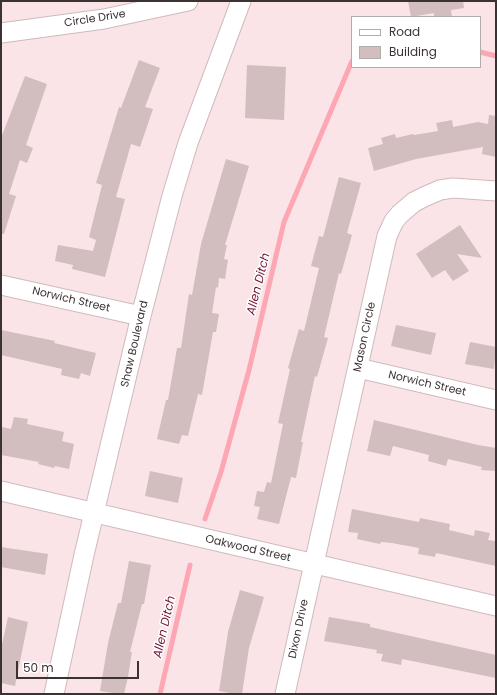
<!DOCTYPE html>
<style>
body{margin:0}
#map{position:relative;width:497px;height:695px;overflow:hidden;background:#fae4e7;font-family:Poppins,sans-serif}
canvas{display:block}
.frame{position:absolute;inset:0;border:2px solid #3b3233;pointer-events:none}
.legend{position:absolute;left:351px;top:16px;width:130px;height:52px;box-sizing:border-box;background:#fff;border:1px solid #b1adad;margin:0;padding:5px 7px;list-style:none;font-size:12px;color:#3b3233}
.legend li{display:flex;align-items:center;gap:8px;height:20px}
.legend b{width:20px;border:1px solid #b1adad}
.scale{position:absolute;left:16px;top:661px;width:123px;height:18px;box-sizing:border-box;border:2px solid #3b3233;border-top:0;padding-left:5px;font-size:12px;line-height:14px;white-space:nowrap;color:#3b3233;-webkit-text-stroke:3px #fff;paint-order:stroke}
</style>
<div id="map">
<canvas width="497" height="695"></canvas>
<div class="frame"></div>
<ul class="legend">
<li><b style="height:5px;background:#fff"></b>Road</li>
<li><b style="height:11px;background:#d2bdbf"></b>Building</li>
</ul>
<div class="scale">50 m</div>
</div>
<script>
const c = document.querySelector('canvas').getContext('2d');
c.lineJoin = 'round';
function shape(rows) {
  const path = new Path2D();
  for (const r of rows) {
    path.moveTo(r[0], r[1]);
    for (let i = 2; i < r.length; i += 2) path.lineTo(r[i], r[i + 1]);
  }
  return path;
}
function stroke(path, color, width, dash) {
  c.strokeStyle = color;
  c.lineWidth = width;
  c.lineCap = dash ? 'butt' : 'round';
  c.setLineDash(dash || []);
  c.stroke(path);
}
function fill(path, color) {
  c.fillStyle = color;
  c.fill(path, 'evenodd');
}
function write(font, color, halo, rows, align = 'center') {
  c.font = font + ' Poppins,sans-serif';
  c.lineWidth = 3;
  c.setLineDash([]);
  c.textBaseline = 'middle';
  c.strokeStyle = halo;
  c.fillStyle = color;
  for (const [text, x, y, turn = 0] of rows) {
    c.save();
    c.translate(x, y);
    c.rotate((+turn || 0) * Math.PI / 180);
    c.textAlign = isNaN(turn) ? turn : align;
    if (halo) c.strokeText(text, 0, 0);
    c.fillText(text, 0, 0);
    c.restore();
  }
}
stroke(shape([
 [480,52,496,56],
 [205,519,221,472,249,370,284,222,352,61],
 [160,694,190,565]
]), '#fea7b4', 5);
fill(shape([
 [408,1,463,1,464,8,451,10,452,17,434,17,434,13,411,17],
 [139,60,160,68,145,107,153,109,140,147,131,144,116,197,125,199,105,277,72,269,73,265,55,261,58,245,93,251,96,240,89,237,102,185,96,183,119,107,121,108],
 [247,65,286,67,284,120,245,118],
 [25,76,47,84,26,145,33,148,27,163,20,160,9,194,16,196,4,234,1,234,1,138],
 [489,115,496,116,496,157,482,154,483,147,416,159,374,171,368,148,383,144,381,138,395,134,396,138,413,134,414,135,438,131,436,123,452,120,453,127,478,122,488,124],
 [226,159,249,166,225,245,227,245,224,259,228,260,225,279,219,278,218,288,216,287,212,313,219,314,216,332,213,332,202,395,198,394,188,436,182,435,179,444,157,439,166,400,168,400,177,348,181,348,189,294,192,295,201,244],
 [339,177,361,183,347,233,352,235,341,274,339,273,324,337,328,338,317,377,315,376,301,442,303,442,296,478,291,477,279,524,257,519,260,507,254,506,257,491,264,492,267,482,271,483,283,424,278,423,290,369,288,368,299,329,304,331,319,268,311,266,319,236,323,237],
 [460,225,482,258,457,254,469,271,453,281,445,270,432,278,416,254],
 [396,325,436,333,431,355,391,346],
 [1,330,55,341,54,343,96,353,90,376,81,373,79,379,61,375,62,369,1,355],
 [470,342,496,347,494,369,465,364],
 [14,417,28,419,27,424,64,432,62,441,74,444,69,469,55,466,54,468,38,464,39,462,1,455,2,427,11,429],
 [374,420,478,445,496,448,496,471,481,470,482,467,448,459,446,466,428,461,429,455,393,446,390,456,367,451],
 [150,471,183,478,178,503,145,496],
 [352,509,419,522,420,518,450,524,449,530,474,536,475,530,490,533,488,540,496,541,496,566,436,553,435,557,418,554,419,548,392,543,381,542,380,544,357,539,358,533,348,532],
 [1,547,48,554,45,575,1,567],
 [129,561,151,565,144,604,142,604,130,652,132,652,128,677,124,694,120,694,100,691,108,643,118,603,121,603],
 [240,590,264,597,249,648,242,694,235,694,219,691,228,632],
 [8,617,28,622,15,686,1,683,1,649],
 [329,617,370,624,370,627,496,655,496,678,402,659,401,665,381,661,383,654,376,653,377,650,324,641]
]), '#d2bdbf');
const minor = shape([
 [1,33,104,19,188,1],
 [1,285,141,316],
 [358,368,496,400],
 [1,491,496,606],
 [54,694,84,555,141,316,172,196,188,143,241,1],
 [285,694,387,236,394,221,400,214,414,202,426,196,440,190,453,188,496,191]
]);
stroke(minor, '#cfbabc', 21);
stroke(minor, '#fff', 19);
write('11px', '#3b3233', '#fff', [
 ["Circle Drive",95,19,-9],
 ["Norwich Street",71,300,13],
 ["Mason Circle",365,337,-78],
 ["Shaw Boulevard",135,344,-77],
 ["Norwich Street",427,384,13],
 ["Oakwood Street",248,549,13],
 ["Dixon Drive",299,629,-78]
]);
write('italic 12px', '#751130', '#fff', [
 ["Allen Ditch",259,284,-76],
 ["Allen Ditch",165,627,-77]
]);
</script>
